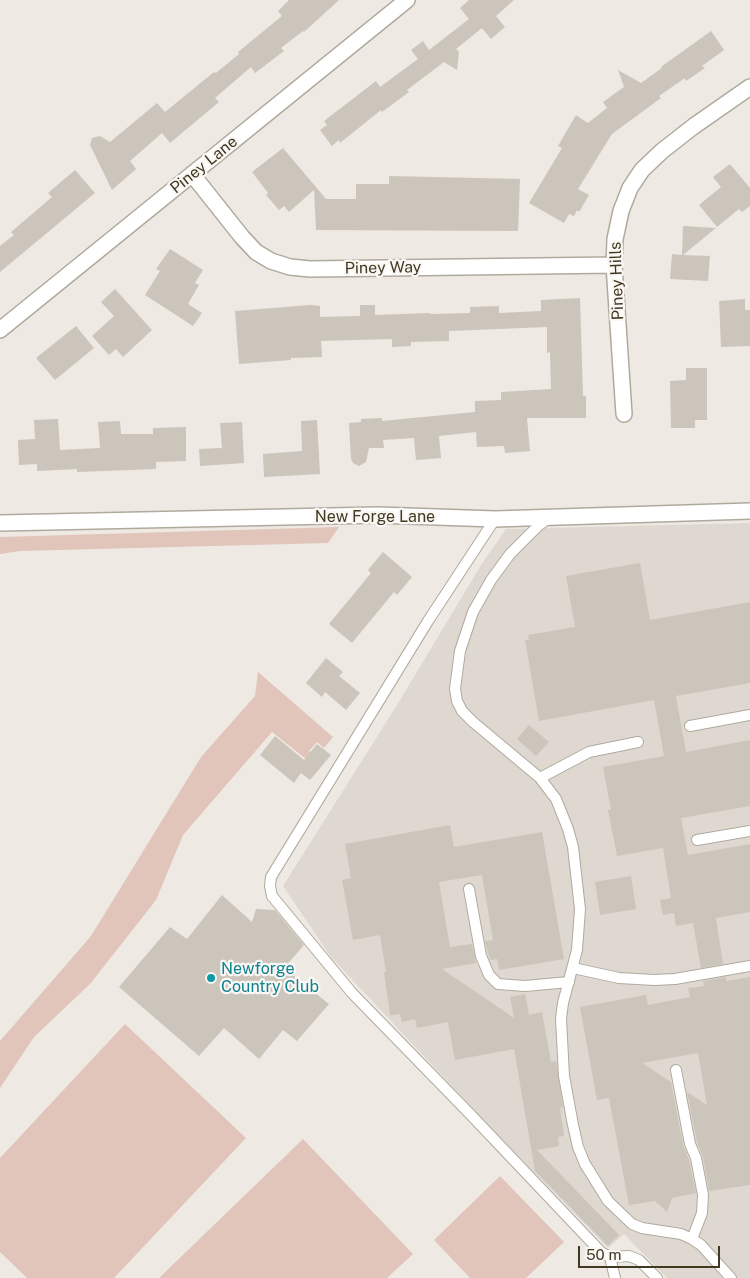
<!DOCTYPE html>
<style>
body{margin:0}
#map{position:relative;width:750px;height:1278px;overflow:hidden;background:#eee9e3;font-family:"Public Sans",sans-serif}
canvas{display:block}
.scale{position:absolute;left:578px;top:1246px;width:142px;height:22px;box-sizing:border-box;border:2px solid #413921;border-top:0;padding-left:6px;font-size:15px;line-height:18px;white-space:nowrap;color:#413921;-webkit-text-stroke:4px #faf7f4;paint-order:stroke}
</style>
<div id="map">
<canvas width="750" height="1278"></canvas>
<div class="scale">50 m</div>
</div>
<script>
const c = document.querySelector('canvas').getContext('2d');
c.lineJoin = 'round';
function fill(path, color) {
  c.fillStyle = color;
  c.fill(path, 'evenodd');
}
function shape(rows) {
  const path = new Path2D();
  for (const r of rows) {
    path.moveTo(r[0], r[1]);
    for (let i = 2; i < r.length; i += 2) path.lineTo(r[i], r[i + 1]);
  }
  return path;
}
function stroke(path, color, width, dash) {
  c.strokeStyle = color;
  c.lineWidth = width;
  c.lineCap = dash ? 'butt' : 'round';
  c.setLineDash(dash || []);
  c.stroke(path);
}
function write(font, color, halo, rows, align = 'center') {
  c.font = font + ' "Public Sans",sans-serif';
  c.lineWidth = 4.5;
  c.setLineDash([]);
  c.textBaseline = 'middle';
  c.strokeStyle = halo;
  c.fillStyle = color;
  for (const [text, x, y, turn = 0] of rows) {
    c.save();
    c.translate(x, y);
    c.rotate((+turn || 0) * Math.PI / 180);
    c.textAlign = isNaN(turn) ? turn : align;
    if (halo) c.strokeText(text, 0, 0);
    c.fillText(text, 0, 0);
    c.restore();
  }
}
fill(shape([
 [750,523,750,1278,667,1278,624,1234,608,1248,491,1128,331,957,283,886,397,705,481,565,506,529]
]), '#ded8d1');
fill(shape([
 [339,527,328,543,20,551,0,554,0,537],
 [258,672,333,737,324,748,317,742,309,751,316,757,311,763,272,732,183,835,156,900,90,984,34,1037,0,1088,0,1041,91,936,201,757,255,696],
 [125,1024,246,1138,114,1278,27,1278,0,1252,0,1158],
 [303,1139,413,1254,387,1278,159,1278],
 [500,1176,564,1242,526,1278,470,1278,434,1240]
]), '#e1c5ba');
fill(shape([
 [289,0,339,0,304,32,303,31,281,48,284,51,255,73,251,67,215,98,219,102,170,143,162,133,130,161,136,169,112,190,90,145,92,138,100,136,110,142,157,103,165,112,214,72,216,73,239,54,238,52,282,16,278,11],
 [469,0,514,0,496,16,505,27,491,39,482,28,456,49,459,52,457,70,444,62,407,90,409,92,382,112,381,110,340,143,339,140,332,146,320,130,327,125,324,121,376,81,380,87,418,59,411,50,423,41,429,50,469,19,460,8],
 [711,31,724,50,702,66,705,68,686,81,685,78,659,96,661,98,612,134,578,189,589,195,579,212,577,210,574,216,569,214,564,223,529,203,562,148,558,146,576,115,588,123,607,108,603,102,624,87,618,70,641,83,662,68,661,67],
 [283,148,326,199,356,199,356,184,389,184,389,176,520,179,518,231,316,230,314,190,289,212,284,206,279,210,266,195,268,193,252,172],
 [730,164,750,188,750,206,742,212,739,209,717,227,699,205,721,187,713,177],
 [75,170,95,193,0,272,0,246,14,235,11,232,52,197,48,193],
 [683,226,716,228,683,255,710,256,708,281,670,279,672,254,682,255],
 [170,249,203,270,195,283,199,285,188,304,202,313,193,326,145,295,160,271,156,269],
 [115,289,152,330,123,357,116,349,109,355,92,336,114,316,101,302],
 [580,298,583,396,586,396,586,418,527,418,530,451,505,453,504,446,477,447,476,432,439,436,441,458,416,460,414,438,383,440,384,448,369,448,366,462,359,466,353,463,351,459,349,423,361,422,361,419,382,418,382,421,475,412,475,401,501,400,501,392,551,389,550,352,547,353,547,327,449,331,449,341,411,342,411,346,392,347,392,339,321,341,322,357,291,358,291,360,239,364,235,311,310,305,320,306,320,317,360,316,360,305,375,305,375,315,430,313,430,314,470,313,470,307,499,306,499,313,541,311,541,300],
 [745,299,745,310,750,310,750,346,721,347,719,301],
 [76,326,94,348,55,380,36,358],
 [686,368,707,368,707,420,695,420,695,428,671,428,670,381,686,380],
 [58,419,60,450,100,448,98,422,120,421,121,434,153,434,153,428,186,427,186,461,156,462,156,469,77,472,77,469,37,471,37,464,19,465,18,440,35,439,34,420],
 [317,420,320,474,264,477,263,454,302,451,301,421],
 [242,422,244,463,200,466,199,449,222,448,220,423],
 [383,552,412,577,397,595,394,592,352,643,329,624,371,573,368,570],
 [640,563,650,620,750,602,750,683,676,696,686,752,750,740,750,806,681,818,688,855,750,844,750,912,716,918,723,964,701,968,693,923,676,926,674,913,663,915,660,900,671,898,663,848,617,856,608,810,611,810,603,767,664,756,654,700,539,721,525,640,529,640,528,635,575,627,566,576],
 [326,658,343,672,339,676,360,693,346,710,325,692,322,697,306,683],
 [529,725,549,742,536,756,517,739],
 [275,736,304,760,317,744,331,755,310,780,301,773,294,783,260,755],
 [450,825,454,847,542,832,564,959,499,970,497,959,490,960,485,941,493,940,482,875,439,882,450,947,472,944,476,963,442,969,514,1018,510,997,525,994,529,1015,542,1012,551,1062,556,1061,563,1107,560,1108,564,1136,558,1137,559,1146,537,1150,619,1235,608,1246,535,1171,514,1049,455,1060,448,1022,417,1028,415,1019,402,1022,400,1014,390,1015,384,972,386,972,380,935,353,940,342,880,351,878,345,844],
 [631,876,636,909,600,915,595,882],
 [222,895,252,922,256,909,275,910,304,945,284,968,329,1004,297,1041,283,1030,259,1059,224,1028,199,1056,119,987,170,927,187,939],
 [726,977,726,981,750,977,750,1185,709,1191,703,1157,697,1142,687,1092,707,1105,698,1053,642,1063,671,1082,683,1145,689,1160,696,1193,672,1198,667,1212,655,1201,629,1205,609,1098,597,1100,580,1007,646,995,648,1005,690,997,688,988,704,986,703,981]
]), '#ccc5bb');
const service = shape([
 [549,518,538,526,510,554,491,580,473,612,460,651,455,689,457,701,462,711,473,722,540,778,556,799,568,829,573,847,580,909,577,950,563,1003,561,1019,564,1076,573,1125,578,1147,585,1164,608,1201,632,1224,642,1228,681,1234,692,1239,701,1245,731,1278],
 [495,519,428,621,271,877,270,886,272,896,352,993,469,1113,601,1252,610,1257,629,1256,639,1260,657,1278],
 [690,726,750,715],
 [540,778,589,752,638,742],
 [697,840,750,831],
 [469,889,481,956,489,975,498,984,525,986,569,982],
 [573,968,619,978,654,980,675,979,750,966],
 [676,1070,690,1144,696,1158,703,1195,702,1213,692,1239],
 [610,1257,615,1278]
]);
const minor = shape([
 [192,174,242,237,256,252,271,261,290,267,310,269,614,265],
 [0,330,407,0],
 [624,414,614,265,615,239,621,211,630,188,642,170,662,151,694,126,750,87],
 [0,523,378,515,495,519,750,511]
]);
stroke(service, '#b0aa9d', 12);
stroke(minor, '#b0aa9d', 18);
stroke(service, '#fff', 10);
stroke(minor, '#fff', 15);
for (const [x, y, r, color] of [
 [211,978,5,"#0f9aa8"]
]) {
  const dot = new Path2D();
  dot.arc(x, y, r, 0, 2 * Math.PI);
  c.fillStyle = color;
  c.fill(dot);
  stroke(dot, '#faf7f4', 2);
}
write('16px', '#413921', '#faf7f4', [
 ["Piney Lane",204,165,-39],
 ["Piney Way",383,268,-1],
 ["Piney Hills",617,281,-92],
 ["New Forge Lane",375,517]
]);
write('16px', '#0d838f', '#faf7f4', [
 ["Newforge",221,969],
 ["Country Club",221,987]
], 'left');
</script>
